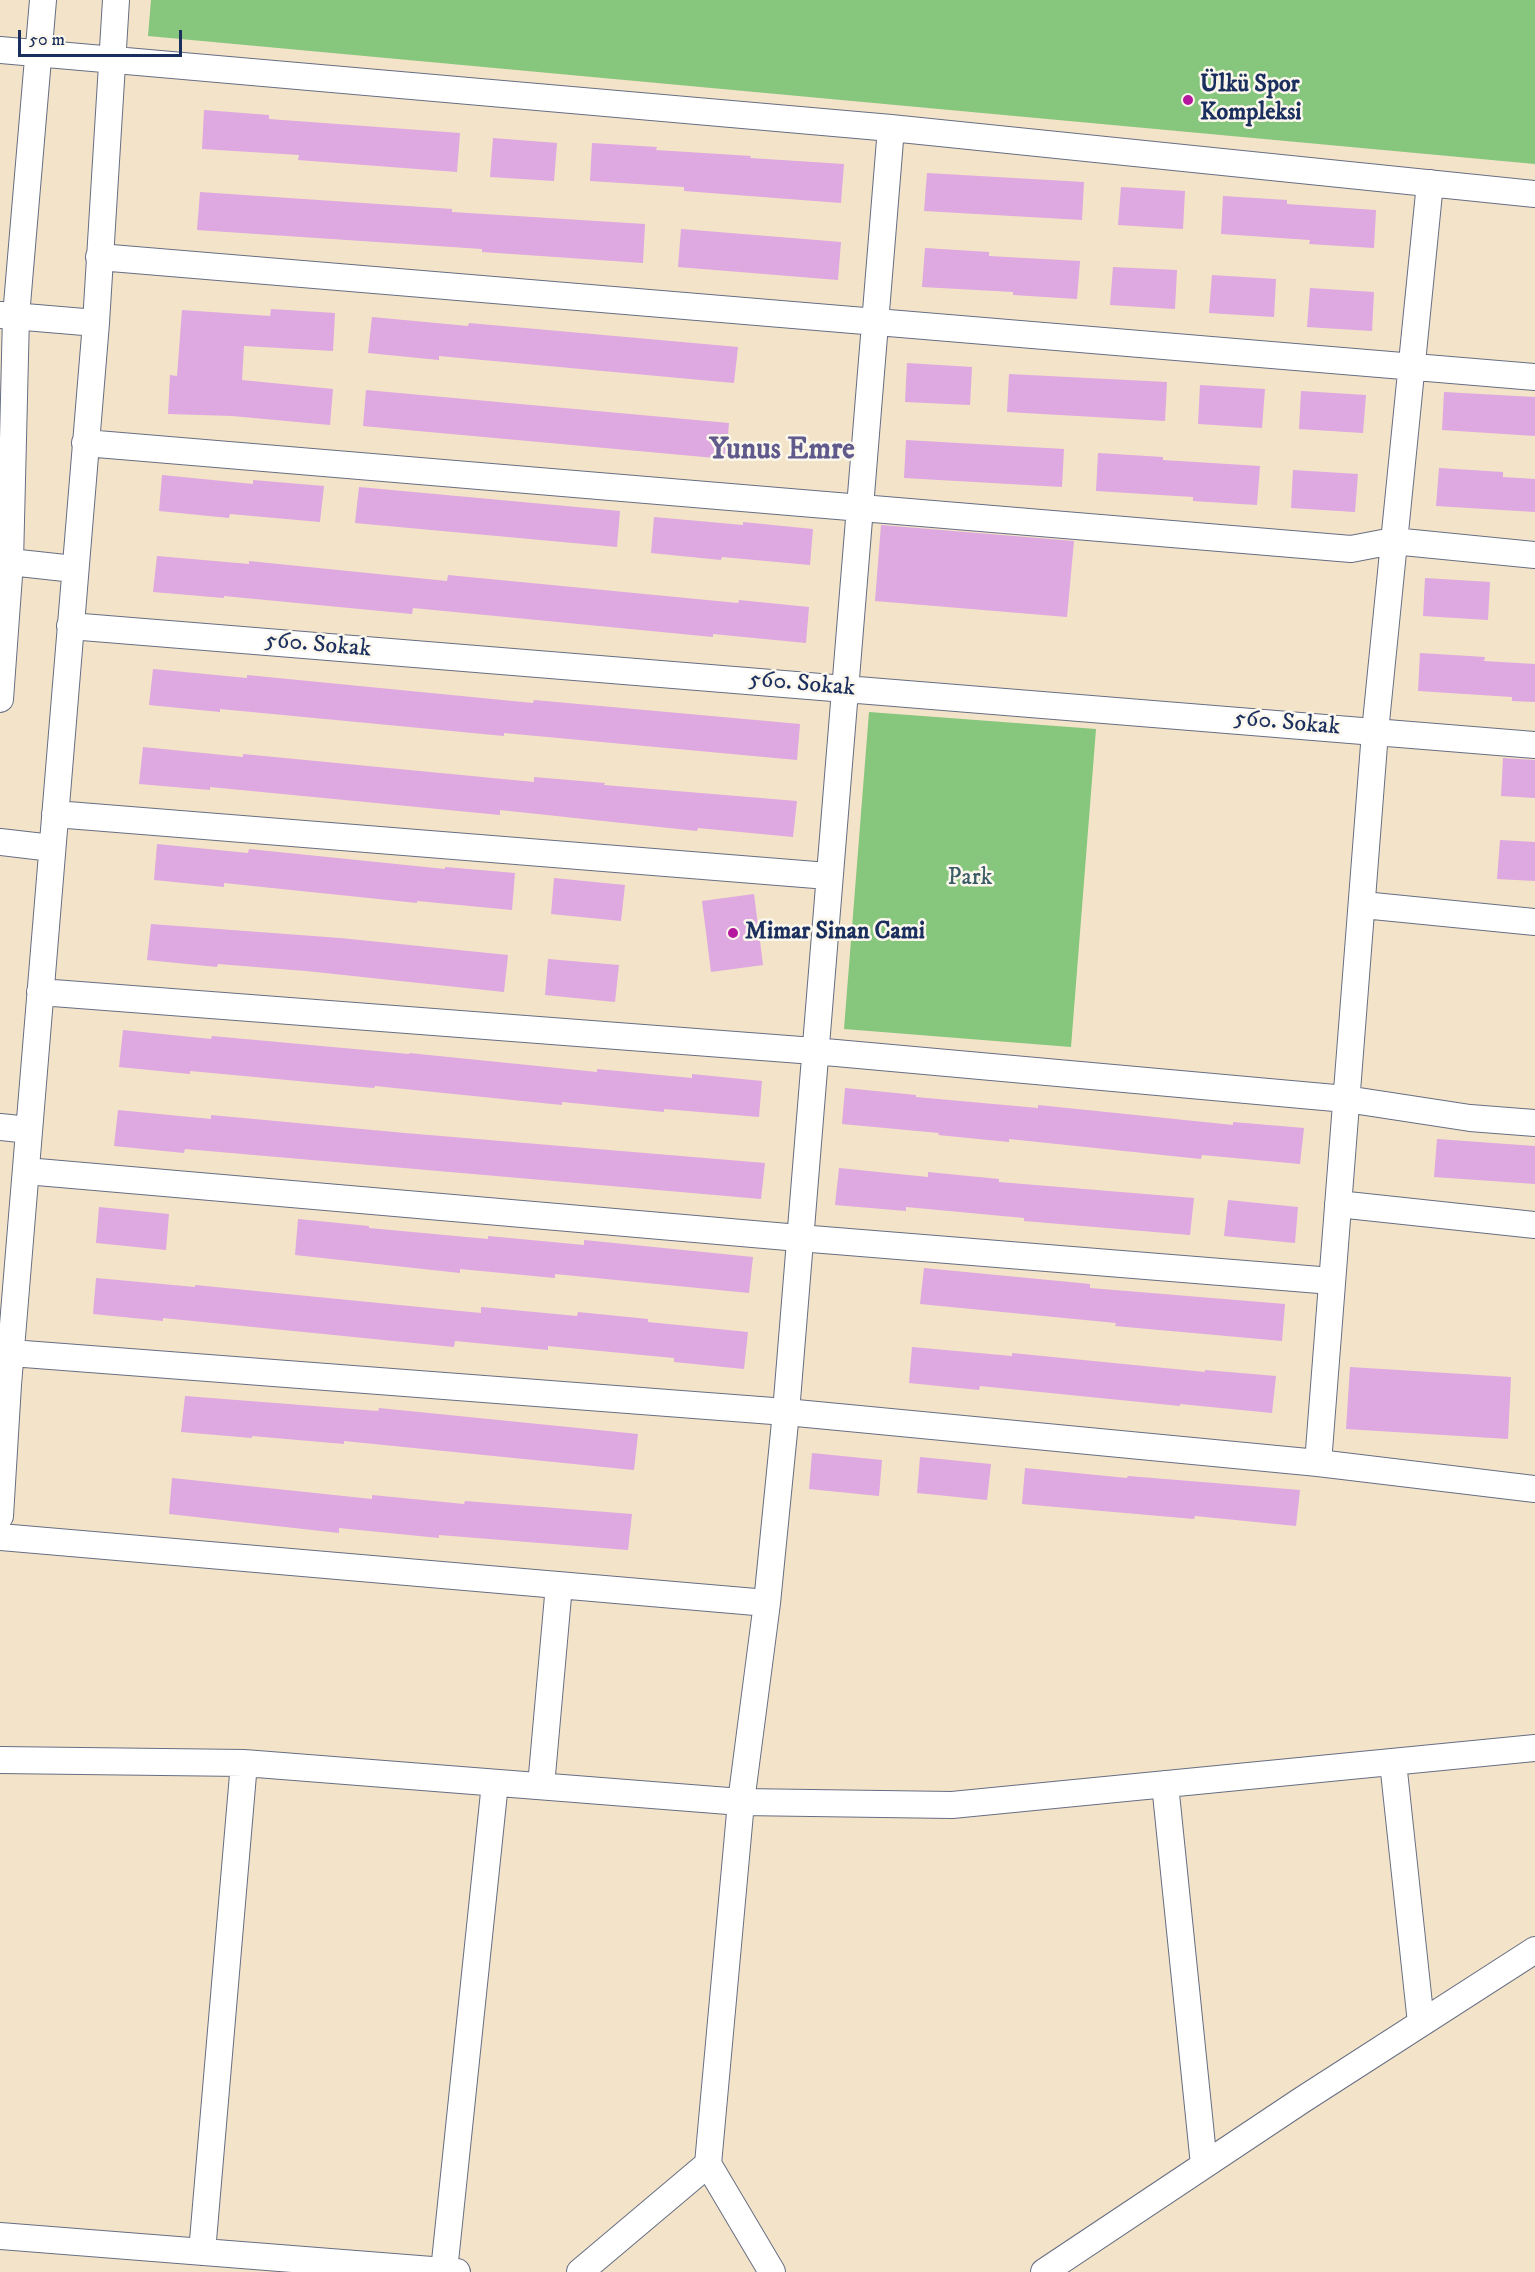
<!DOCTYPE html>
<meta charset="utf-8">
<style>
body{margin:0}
#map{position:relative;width:1535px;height:2272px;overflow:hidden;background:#f3e3c8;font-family:"IM FELL DW Pica",serif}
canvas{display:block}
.scale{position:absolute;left:18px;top:30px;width:164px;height:27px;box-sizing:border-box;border:3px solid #1b2f5e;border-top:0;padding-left:8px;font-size:18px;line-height:21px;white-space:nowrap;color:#1b2f5e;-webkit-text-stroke:4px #fbf7ec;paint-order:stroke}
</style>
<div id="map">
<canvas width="1535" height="2272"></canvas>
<div class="scale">50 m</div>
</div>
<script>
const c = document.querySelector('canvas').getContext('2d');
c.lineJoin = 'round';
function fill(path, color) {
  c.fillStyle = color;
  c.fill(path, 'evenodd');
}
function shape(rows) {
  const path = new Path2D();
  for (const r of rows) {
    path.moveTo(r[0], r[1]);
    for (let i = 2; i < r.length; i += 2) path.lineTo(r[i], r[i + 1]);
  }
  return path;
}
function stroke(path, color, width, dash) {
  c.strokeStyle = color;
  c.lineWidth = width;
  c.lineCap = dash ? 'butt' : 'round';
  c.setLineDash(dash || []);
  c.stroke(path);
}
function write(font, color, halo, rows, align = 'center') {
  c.font = font + ' "IM FELL DW Pica",serif';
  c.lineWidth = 5;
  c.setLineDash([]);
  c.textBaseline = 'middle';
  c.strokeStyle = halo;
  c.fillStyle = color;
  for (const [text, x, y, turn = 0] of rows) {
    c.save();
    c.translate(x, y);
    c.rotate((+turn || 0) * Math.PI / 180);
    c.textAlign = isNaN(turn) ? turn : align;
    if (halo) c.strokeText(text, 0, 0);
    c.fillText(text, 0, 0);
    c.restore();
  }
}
fill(shape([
 [151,0,1535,0,1535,164,148,36],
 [869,712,1096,729,1071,1047,844,1029]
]), '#86c67d');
fill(shape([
 [204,110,269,115,269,119,460,133,457,172,298,160,299,155,202,149],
 [493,138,557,143,554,181,490,177],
 [592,143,657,147,656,150,751,156,750,158,844,164,841,203,684,191,684,187,590,181],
 [927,173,1084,182,1082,220,924,211],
 [1121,187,1185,191,1183,229,1118,225],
 [200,192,452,209,452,212,645,224,643,263,482,252,482,249,197,230],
 [1223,196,1287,200,1287,204,1376,210,1374,248,1309,244,1310,240,1221,234],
 [681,229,841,242,838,280,678,267],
 [925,248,989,252,989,256,1080,261,1077,299,1013,295,1013,292,922,287],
 [1113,267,1177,270,1175,309,1110,305],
 [1212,275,1276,279,1274,317,1209,313],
 [1310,288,1374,292,1372,331,1307,327],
 [271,309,335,313,333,351,244,346,242,380,333,389,330,425,232,416,168,414,170,375,177,376,182,310,270,316],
 [372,317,468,326,469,323,738,347,734,383,439,356,439,360,368,353],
 [907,363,972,367,970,405,905,402],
 [1009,374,1167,382,1165,421,1007,412],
 [1200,385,1265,389,1262,428,1198,424],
 [366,390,729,423,726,459,363,426],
 [1301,391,1366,395,1363,433,1299,429],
 [1444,392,1535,397,1535,436,1442,430],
 [906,440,1064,449,1062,487,904,478],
 [1098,453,1163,457,1163,460,1260,466,1257,505,1193,501,1193,497,1096,491],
 [1439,468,1503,472,1503,477,1535,479,1535,512,1436,506],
 [1293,470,1358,474,1355,512,1291,508],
 [162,475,253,484,253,480,324,486,320,522,230,514,229,518,159,511],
 [359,487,620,511,617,547,355,523],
 [654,517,743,525,743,522,813,529,810,565,722,557,721,560,651,553],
 [881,525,1074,541,1067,617,875,601],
 [157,556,249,564,249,561,447,581,448,575,738,603,739,600,809,607,806,643,713,634,713,637,413,608,412,614,224,596,224,598,153,592],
 [1425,578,1490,582,1488,620,1423,616],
 [1420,653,1485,657,1484,661,1535,664,1535,702,1512,701,1512,697,1418,691],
 [153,669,247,678,247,675,533,703,534,700,800,724,797,760,504,733,504,736,220,709,220,712,149,705],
 [143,747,243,757,243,754,534,782,534,777,605,783,604,785,797,801,793,837,698,828,697,831,500,810,500,815,210,787,210,790,139,784],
 [1503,758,1535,760,1535,798,1501,796],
 [1500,840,1535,842,1535,881,1497,879],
 [157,844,248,853,249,849,445,869,445,867,515,873,512,910,417,901,417,903,224,883,224,887,154,880],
 [554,878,625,885,621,921,551,914],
 [754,894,763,965,711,972,702,901],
 [151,924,340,938,508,955,504,992,306,971,218,964,217,967,147,960],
 [548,959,619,965,615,1002,545,995],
 [123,1030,211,1039,212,1036,409,1054,409,1053,597,1072,597,1069,692,1078,692,1074,762,1081,759,1117,664,1109,664,1112,562,1102,562,1105,375,1086,374,1088,190,1071,190,1074,119,1067],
 [845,1088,916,1095,916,1097,1038,1108,1038,1105,1233,1125,1233,1122,1304,1128,1300,1164,1202,1155,1201,1159,1009,1139,1009,1142,938,1135,939,1133,842,1124],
 [118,1110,211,1119,211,1115,405,1133,765,1163,761,1199,185,1149,184,1153,114,1146],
 [1437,1139,1535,1146,1535,1184,1434,1177],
 [839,1168,928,1177,928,1172,999,1179,999,1182,1194,1198,1190,1235,1024,1221,1024,1218,906,1207,906,1211,835,1205],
 [1228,1200,1298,1207,1295,1243,1224,1236],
 [99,1207,169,1214,166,1250,96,1243],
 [298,1219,369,1226,369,1228,488,1239,488,1236,584,1245,584,1240,753,1257,749,1293,555,1274,555,1278,460,1269,460,1273,295,1255],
 [924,1268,1090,1284,1090,1288,1285,1304,1282,1341,1115,1326,1116,1323,920,1304],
 [96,1278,195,1287,195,1285,481,1313,481,1307,577,1316,578,1312,648,1319,648,1322,748,1332,744,1369,674,1362,674,1358,548,1346,548,1350,455,1341,454,1347,163,1318,163,1321,93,1314],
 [912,1347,1012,1356,1012,1353,1205,1372,1205,1370,1276,1376,1272,1413,1180,1404,1180,1406,980,1386,979,1390,909,1383],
 [1350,1367,1511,1377,1508,1439,1346,1429],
 [185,1396,378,1411,379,1408,638,1434,634,1470,344,1441,344,1444,252,1436,252,1438,181,1432],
 [812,1453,882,1460,879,1496,809,1489],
 [920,1457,991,1464,987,1500,917,1493],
 [1025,1468,1127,1478,1128,1476,1300,1490,1296,1526,1195,1516,1194,1519,1022,1504],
 [172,1478,372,1499,372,1495,464,1504,465,1501,632,1514,628,1550,439,1535,439,1538,339,1528,339,1533,169,1514]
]), '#dea8e0');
const minor = shape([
 [0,50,891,128,1535,194],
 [99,257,1535,377],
 [1,315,96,323],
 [85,443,1351,549,1393,541,1535,555],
 [10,562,74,569],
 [70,626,1535,745],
 [0,699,10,562,16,316,43,0],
 [55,814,828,876],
 [0,842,52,848],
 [1363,905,1535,922],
 [40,992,814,1051,1346,1099,1470,1118,1535,1123],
 [0,1127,29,1130],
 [26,1171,799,1238,1332,1281],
 [1338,1204,1535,1225],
 [11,1353,786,1412,1318,1463,1535,1489],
 [1318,1463,1375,732,1430,183],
 [0,1516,8,1385,96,323,116,0],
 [0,1537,767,1603],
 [0,1760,244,1763,741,1802,767,1603,786,1412,891,128],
 [1393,1762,1421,2023],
 [1165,1784,1204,2165],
 [541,1786,559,1585],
 [708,2164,772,2272],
 [0,2236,457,2272],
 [202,2252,244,1763],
 [444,2271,495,1783],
 [580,2272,708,2164,741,1802,952,1805,1535,1748],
 [1044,2272,1302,2100,1535,1950]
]);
stroke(minor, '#676e83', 28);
stroke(minor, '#fff', 26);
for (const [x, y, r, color] of [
 [1188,100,6,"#b5179e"],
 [733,933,6,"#b5179e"]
]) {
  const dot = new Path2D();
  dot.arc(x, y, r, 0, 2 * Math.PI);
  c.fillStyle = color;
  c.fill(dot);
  stroke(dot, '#fbf7ec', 2);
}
write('bold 24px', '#1b2f5e', '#fbf7ec', [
 ["Ülkü Spor",1200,86],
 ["Kompleksi",1200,114],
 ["Mimar Sinan Cami",745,933]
], 'left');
write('24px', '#1b2f5e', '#fbf7ec', [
 ["560. Sokak",318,646,5],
 ["560. Sokak",802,685,5],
 ["560. Sokak",1287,724,5]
]);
write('24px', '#3b5c67', '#fbf7ec', [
 ["Park",970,879]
]);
write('bold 30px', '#5f598c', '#fbf7ec', [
 ["Yunus Emre",782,452]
]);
</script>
